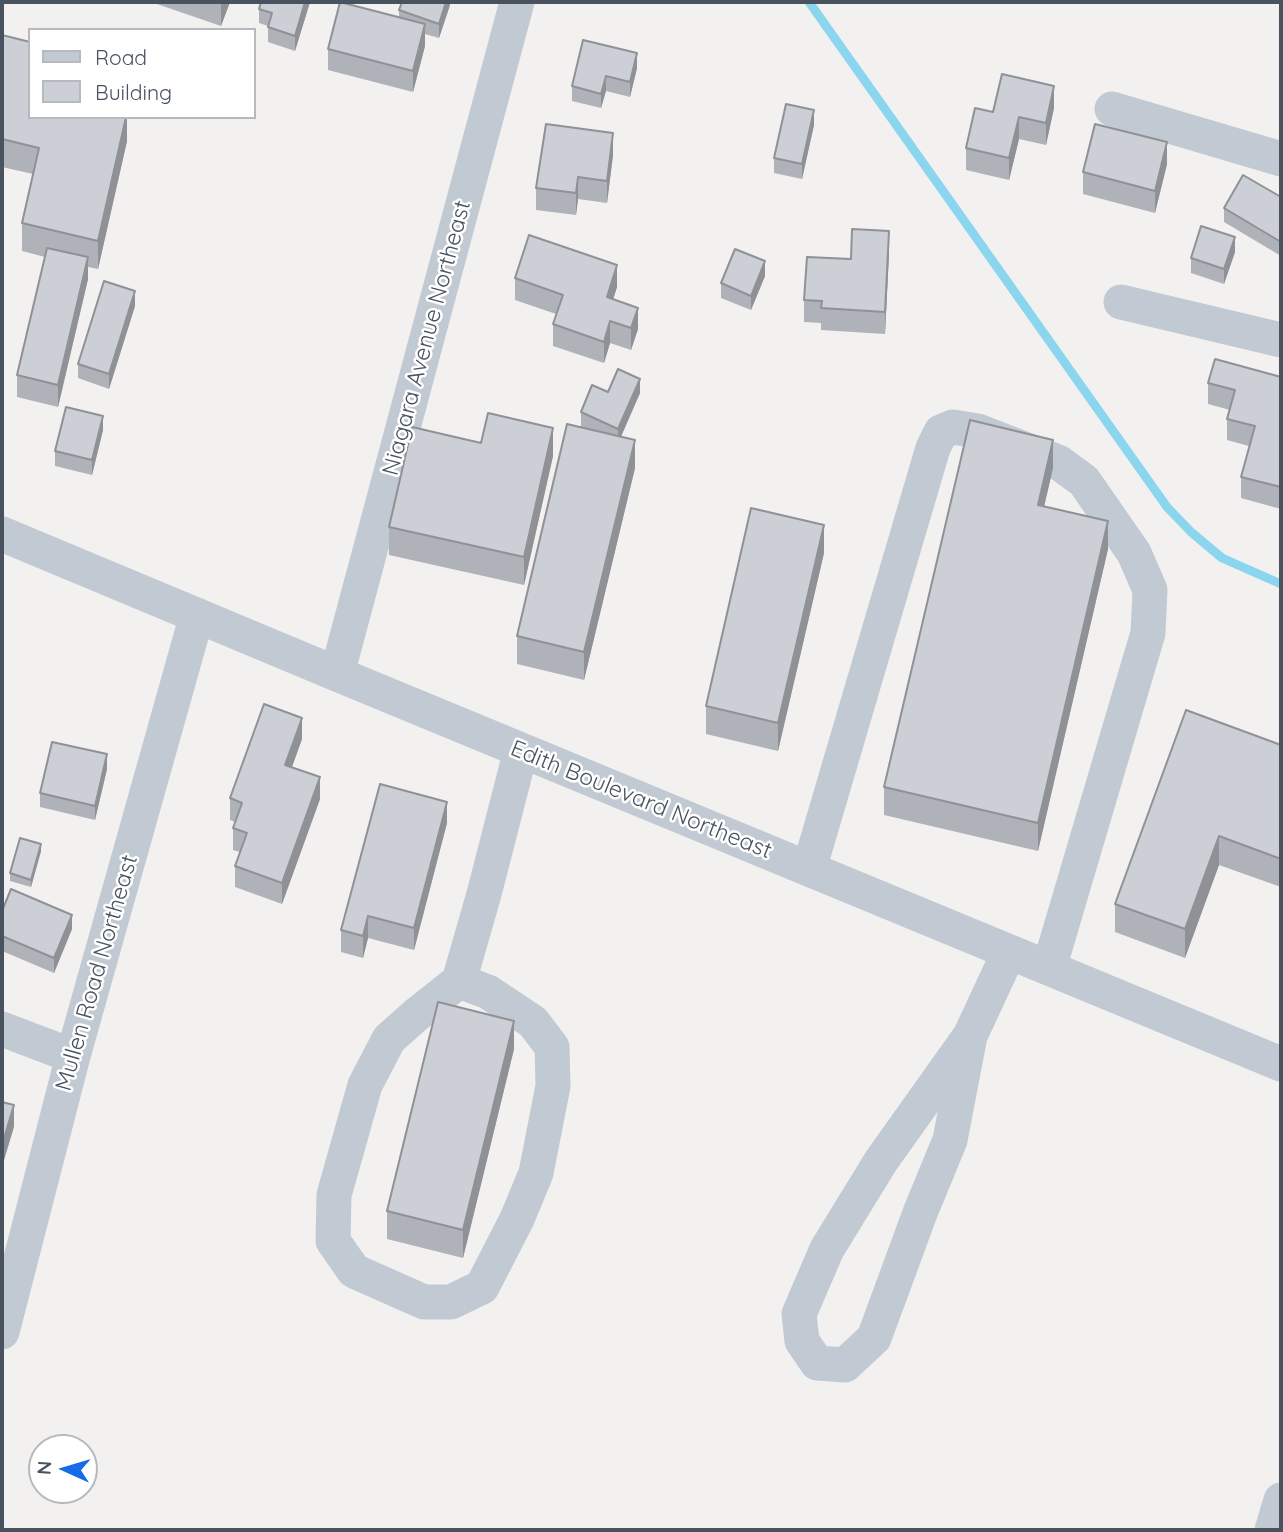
<!DOCTYPE html>
<style>
body{margin:0}
#map{position:relative;width:1283px;height:1532px;overflow:hidden;background:#f3f1f0;font-family:Quicksand,sans-serif}
canvas{display:block}
.frame{position:absolute;inset:0;border:4px solid #48535f;pointer-events:none}
.legend{position:absolute;left:28px;top:28px;width:228px;height:91px;box-sizing:border-box;background:#fff;border:2px solid #b6babf;margin:0;padding:9px 12px;list-style:none;font-size:21px;color:#48535f}
.legend li{display:flex;align-items:center;gap:14px;height:35px}
.legend b{width:35px;border:2px solid #b6babf}
.north{position:absolute;left:28px;top:1434px;width:70px;height:70px;box-sizing:border-box;background:#fff;border:2px solid #b6babf;border-radius:50%;rotate:274deg;font-size:19px;font-weight:700;line-height:28px;text-align:center;color:#48535f}
.north::after{content:'';display:block;margin:auto;width:24px;height:32px;background:#166be8;clip-path:polygon(50% 0,100% 100%,50% 72%,0 100%)}
</style>
<div id="map">
<canvas width="1283" height="1532"></canvas>
<div class="frame"></div>
<ul class="legend">
<li><b style="height:9px;background:#c1cad2"></b>Road</li>
<li><b style="height:19px;background:#cccfd6"></b>Building</li>
</ul>
<div class="north">N</div>
</div>
<script>
const c = document.querySelector('canvas').getContext('2d');
c.lineJoin = 'round';
function shape(rows) {
  const path = new Path2D();
  for (const r of rows) {
    path.moveTo(r[0], r[1]);
    for (let i = 2; i < r.length; i += 2) path.lineTo(r[i], r[i + 1]);
  }
  return path;
}
function stroke(path, color, width, dash) {
  c.strokeStyle = color;
  c.lineWidth = width;
  c.lineCap = dash ? 'butt' : 'round';
  c.setLineDash(dash || []);
  c.stroke(path);
}
function fill(path, color) {
  c.fillStyle = color;
  c.fill(path, 'evenodd');
}
function write(font, color, halo, rows, align = 'center') {
  c.font = font + ' Quicksand,sans-serif';
  c.lineWidth = 5;
  c.setLineDash([]);
  c.textBaseline = 'middle';
  c.strokeStyle = halo;
  c.fillStyle = color;
  for (const [text, x, y, turn = 0] of rows) {
    c.save();
    c.translate(x, y);
    c.rotate((+turn || 0) * Math.PI / 180);
    c.textAlign = isNaN(turn) ? turn : align;
    if (halo) c.strokeText(text, 0, 0);
    c.fillText(text, 0, 0);
    c.restore();
  }
}
stroke(shape([
 [809,2,1167,507,1191,532,1222,558,1281,584]
]), '#8bd6ee', 9);
stroke(shape([
 [1112,109,1281,159],
 [1121,302,1281,340],
 [2,534,337,674,1281,1064],
 [337,674,517,2],
 [809,869,933,448,941,432,953,427,978,431,1058,462,1084,481,1134,553,1150,590,1148,633,1049,968],
 [459,981,488,992,533,1022,552,1047,553,1086,536,1173,517,1219,482,1287,451,1302,424,1302,354,1271,333,1241,334,1195,365,1085,389,1039,416,1015,459,981,484,894,521,750],
 [2,1029,73,1056],
 [970,1036,950,1140,920,1213,874,1338,845,1365,817,1363,802,1341,799,1314,827,1249,881,1161,970,1036,1009,952],
 [2,1332,73,1056,197,615],
 [1272,1530,1281,1500]
]), '#c1cad2', 35);
fill(shape([
 [151,2,230,2,221,26],
 [310,2,295,51,268,42,268,26,259,23,259,9],
 [450,2,450,5,439,38,425,34,425,46,413,92,328,70,328,49,399,17,399,10],
 [2,35,30,117,127,117,127,141,98,269,88,267,88,279,58,407,17,397,17,375,45,257,22,251,22,223,33,174,2,167],
 [583,40,637,68,630,97,606,91,601,108,572,101,572,86],
 [1054,108,1046,145,1019,139,1009,180,966,170,966,148,993,112],
 [814,125,802,179,774,173,774,158],
 [613,155,607,203,578,199,576,215,536,210,536,188],
 [1167,164,1155,213,1083,194,1083,172],
 [1281,197,1281,256,1224,222,1224,208],
 [1235,252,1224,284,1191,273,1191,258],
 [889,253,885,334,821,330,821,323,804,322,804,300,851,259],
 [765,276,751,310,721,298,721,283],
 [515,278,617,287,613,299,638,329,631,350,610,343,604,363,553,346,553,324,556,314,515,300],
 [135,306,109,389,78,378,78,364],
 [1281,377,1281,509,1241,498,1241,477,1249,446,1227,440,1227,419,1230,410,1208,404,1208,383],
 [608,392,640,393,621,437,635,468,584,680,517,664,517,636,581,427,581,412],
 [103,430,92,475,55,466,55,451],
 [481,443,553,456,524,585,389,555,389,527],
 [1053,468,1044,506,1108,549,1038,851,884,815,884,787],
 [824,553,778,751,706,734,706,706],
 [302,739,292,767,320,799,282,904,235,887,235,866,240,852,233,850,233,828,235,822,230,820,230,798],
 [1281,745,1281,887,1219,865,1185,958,1115,932,1115,904],
 [107,769,95,820,40,807,40,793],
 [447,823,414,950,368,938,363,958,341,952,341,930],
 [41,851,31,887,10,881,10,873],
 [2,911,72,929,54,973,2,951],
 [514,1049,463,1258,387,1239,387,1211]
]), '#afb2b8');
fill(shape([
 [222,2,230,2,221,26,221,5],
 [305,2,310,2,295,51,295,36],
 [446,2,450,2,450,5,439,38,439,24],
 [425,24,425,46,413,92,413,71],
 [637,53,637,68,630,97,630,82],
 [606,76,606,91,601,108,601,94],
 [1054,86,1054,108,1046,145,1046,123],
 [814,110,814,125,802,179,802,164],
 [126,117,127,117,127,141,98,269,98,241],
 [1019,117,1019,139,1009,180,1009,158],
 [613,133,613,155,607,203,607,181],
 [1167,142,1167,164,1155,213,1155,191],
 [578,177,578,199,576,215,576,193],
 [889,231,889,253,885,334,885,312],
 [1235,237,1235,252,1224,284,1224,269],
 [88,257,88,279,58,407,58,385],
 [765,261,765,276,751,310,751,296],
 [617,265,617,287,607,319,607,297],
 [135,291,135,306,109,389,109,374],
 [638,308,638,329,631,350,631,328],
 [610,321,610,343,604,363,604,342],
 [640,379,640,393,618,443,618,429],
 [103,416,103,430,92,475,92,460],
 [553,428,553,456,524,585,524,557],
 [635,440,635,468,584,680,584,652],
 [1053,440,1053,468,1038,533,1038,505],
 [1108,521,1108,549,1038,851,1038,823],
 [824,525,824,553,778,751,778,723],
 [302,718,302,739,285,786,285,765],
 [107,754,107,769,95,820,95,806],
 [320,777,320,799,282,904,282,883],
 [447,802,447,823,414,950,414,928],
 [1219,836,1219,865,1185,958,1185,929],
 [41,844,41,851,31,887,31,880],
 [72,915,72,929,54,973,54,958],
 [368,916,368,938,363,958,363,936],
 [514,1021,514,1049,463,1258,463,1230],
 [14,1105,14,1127,2,1167,2,1145]
]), '#8f9196');
const building = shape([
 [261,2,305,2,295,36,268,27,272,13,259,9,261,2],
 [340,2,425,24,413,71,328,49,340,2],
 [402,2,446,2,439,24,399,10,402,2],
 [2,35,30,42,30,117,126,117,98,241,22,223,39,148,2,139,2,35],
 [583,40,637,53,630,82,606,76,601,94,572,86,583,40],
 [1002,74,1054,86,1046,123,1019,117,1009,158,966,148,975,108,993,112,1002,74],
 [786,104,814,110,802,164,774,158,786,104],
 [546,124,613,133,607,181,578,177,576,193,536,188,546,124],
 [1095,124,1167,142,1155,191,1083,172,1095,124],
 [1243,175,1281,197,1281,242,1224,208,1243,175],
 [1201,226,1235,237,1224,269,1191,258,1201,226],
 [852,229,889,231,885,312,821,308,822,301,804,300,807,257,851,259,852,229],
 [529,235,617,265,607,297,638,308,631,328,610,321,604,342,553,324,563,295,515,278,529,235],
 [47,248,88,257,58,385,17,375,47,248],
 [735,249,765,261,751,296,721,283,735,249],
 [104,281,135,291,109,374,78,364,104,281],
 [1215,359,1281,377,1281,487,1241,477,1255,426,1227,419,1235,390,1208,383,1215,359],
 [618,369,640,379,618,429,581,412,592,385,608,392,618,369],
 [66,407,103,416,92,460,55,451,66,407],
 [488,413,553,428,524,557,389,527,412,427,481,443,488,413],
 [970,420,1053,440,1038,505,1108,521,1038,823,884,787,970,420],
 [567,424,635,440,584,652,517,636,567,424],
 [751,508,824,525,778,723,706,706,751,508],
 [264,704,302,718,285,765,320,777,282,883,235,866,247,833,233,828,242,803,230,798,264,704],
 [1186,710,1281,745,1281,859,1219,836,1185,929,1115,904,1186,710],
 [52,742,107,754,95,806,40,793,52,742],
 [380,784,447,802,414,928,368,916,363,936,341,930,380,784],
 [20,838,41,844,31,880,10,873,20,838],
 [11,889,72,915,54,958,2,936,2,911,11,889],
 [438,1002,514,1021,463,1230,387,1211,438,1002],
 [2,1102,14,1105,2,1145,2,1102]
]);
fill(building, '#cccfd6');
stroke(building, '#8f9196', 2);
write('23px', '#48535f', '#fff', [
 ["Niagara Avenue Northeast",427,338,-75],
 ["Edith Boulevard Northeast",641,800,22],
 ["Mullen Road Northeast",97,973,-74]
]);
</script>
